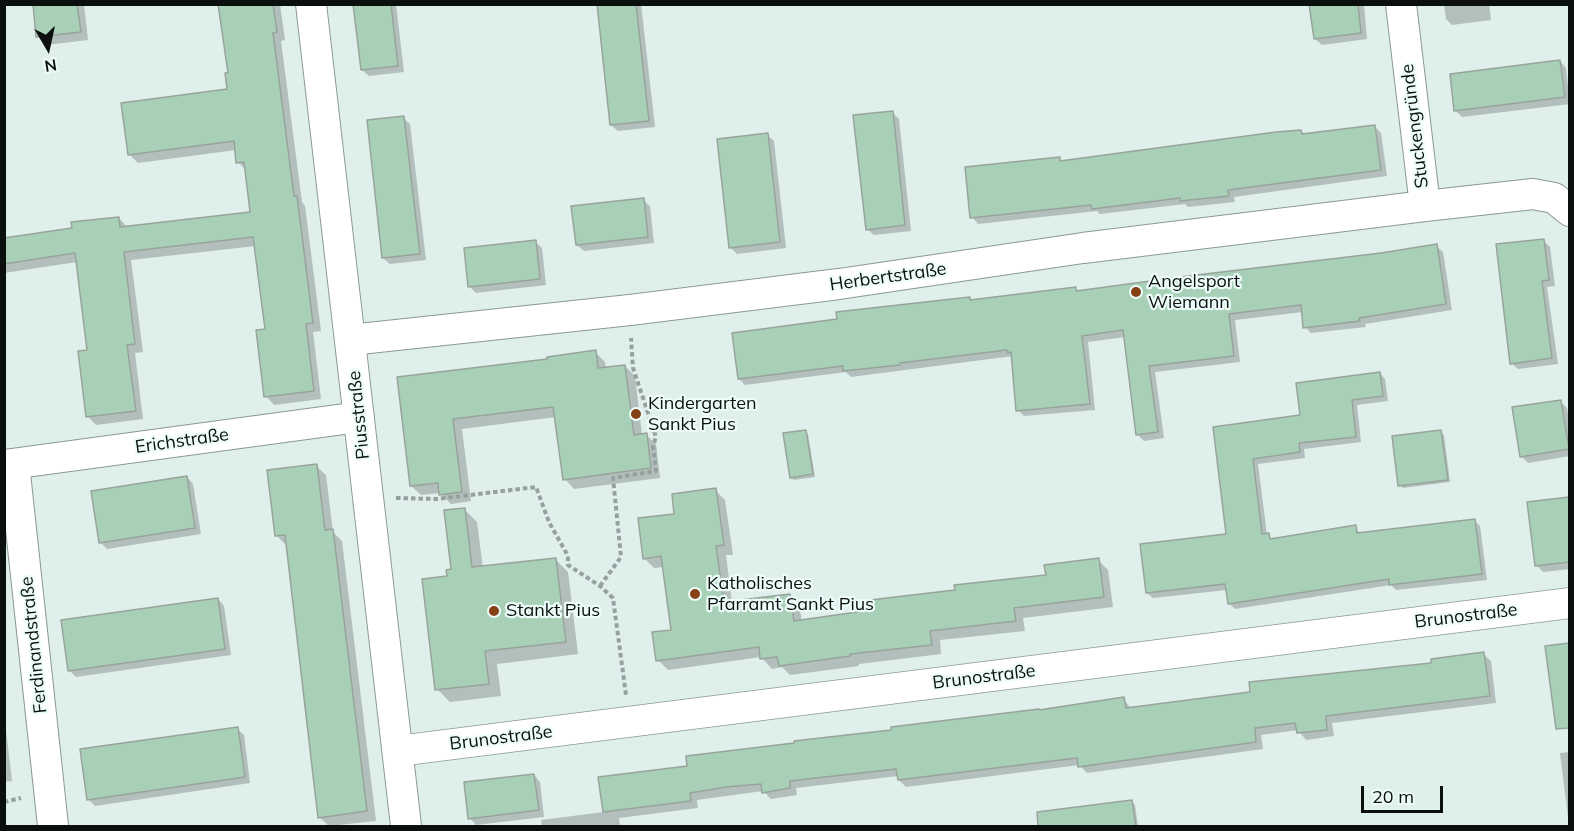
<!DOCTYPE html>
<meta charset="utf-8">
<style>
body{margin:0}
#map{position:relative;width:1574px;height:831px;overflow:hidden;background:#dfefec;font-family:Mulish,sans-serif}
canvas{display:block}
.frame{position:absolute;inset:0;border:6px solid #0b100f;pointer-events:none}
.north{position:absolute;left:18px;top:18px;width:60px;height:60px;-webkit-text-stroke:4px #ecfcf9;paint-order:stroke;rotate:171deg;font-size:16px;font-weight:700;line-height:24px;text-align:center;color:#0b100f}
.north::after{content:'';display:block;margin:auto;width:21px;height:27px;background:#0b100f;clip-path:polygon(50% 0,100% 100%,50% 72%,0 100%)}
.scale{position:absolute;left:1361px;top:786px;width:82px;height:27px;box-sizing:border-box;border:3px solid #0b100f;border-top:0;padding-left:8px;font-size:18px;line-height:21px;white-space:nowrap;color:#0b100f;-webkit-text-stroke:4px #ecfcf9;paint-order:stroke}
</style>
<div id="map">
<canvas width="1574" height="831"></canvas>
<div class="frame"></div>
<div class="north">N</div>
<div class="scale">20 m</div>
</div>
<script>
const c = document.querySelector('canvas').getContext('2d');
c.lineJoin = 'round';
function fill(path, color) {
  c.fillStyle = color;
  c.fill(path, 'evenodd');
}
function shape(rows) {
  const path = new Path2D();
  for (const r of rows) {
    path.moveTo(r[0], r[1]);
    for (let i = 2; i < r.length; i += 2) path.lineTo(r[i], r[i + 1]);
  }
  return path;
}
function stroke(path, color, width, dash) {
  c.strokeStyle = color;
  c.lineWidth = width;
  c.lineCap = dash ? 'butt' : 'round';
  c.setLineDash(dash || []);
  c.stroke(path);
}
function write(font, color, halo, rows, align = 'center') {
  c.font = font + ' Mulish,sans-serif';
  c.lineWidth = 4.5;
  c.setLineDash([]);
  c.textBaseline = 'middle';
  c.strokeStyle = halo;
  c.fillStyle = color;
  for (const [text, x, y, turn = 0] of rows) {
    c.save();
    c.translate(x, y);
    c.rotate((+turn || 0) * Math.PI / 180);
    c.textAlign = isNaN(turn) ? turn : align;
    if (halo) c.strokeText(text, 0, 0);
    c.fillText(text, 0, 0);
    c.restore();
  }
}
fill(shape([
 [34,4,84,4,88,40,46,45,38,37],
 [219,4,280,4,285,40,281,41,302,202,305,206,321,331,313,332,321,399,274,405,266,396,267,331,256,246,131,260,143,352,135,353,143,419,96,425,87,416,88,351,77,262,4,273,4,240,73,229,119,218,127,227,252,213,247,171,238,162,236,150,138,163,129,154,229,90,229,74],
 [355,4,396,4,404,72,369,76,362,70],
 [598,4,641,4,655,127,618,131,611,125],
 [1311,4,1364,4,1367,39,1322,45,1315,39],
 [1444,4,1489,4,1491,20,1452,25,1446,19],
 [1560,61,1566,68,1570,104,1462,117,1456,111],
 [892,112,899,119,911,231,874,235,867,229],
 [403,118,410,124,426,260,390,264,383,258],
 [1374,126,1381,133,1387,176,1234,197,1235,202,1188,207,1185,204,1100,214,1097,211,978,224,972,217,1059,158,1063,162,1301,131,1305,135],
 [767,135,774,141,786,248,737,254,730,247],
 [643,200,650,206,654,243,584,251,577,245],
 [1544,241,1550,247,1555,286,1547,287,1558,364,1518,369,1511,363],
 [535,242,542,248,546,285,476,293,469,286],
 [1436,246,1443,252,1452,310,1365,324,1366,327,1311,333,1305,327,1303,312,1235,320,1240,362,1155,372,1164,438,1144,441,1138,435,1125,337,1088,342,1095,410,1024,416,1018,410,1013,356,851,377,846,372,745,385,739,379,839,321,969,299,972,302,1075,288,1079,292,1381,255],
 [595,352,605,362,606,369,625,366,635,376,642,435,646,435,656,444,660,478,574,489,565,479,556,417,462,429,471,501,451,504,440,493,421,495,411,486,399,378,549,360],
 [1380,373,1385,379,1388,401,1357,405,1361,442,1304,449,1305,458,1258,464,1267,535,1273,540,1355,527,1361,534,1474,520,1480,526,1487,580,1396,590,1391,585,1235,609,1229,603,1227,590,1153,598,1147,593,1228,535,1214,428,1302,416],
 [1560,401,1567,408,1570,424,1570,456,1528,463,1521,456],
 [805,431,808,434,815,477,794,480,791,477],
 [1441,432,1444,435,1450,482,1403,488,1400,485],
 [316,466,326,475,333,532,342,541,376,821,329,826,319,817,287,546,277,536],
 [187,477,193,484,201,534,107,549,100,542],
 [715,490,725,500,733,555,726,555,732,603,789,595,799,605,802,621,873,611,957,592,1047,576,1098,560,1108,570,1113,607,1023,618,1025,631,940,640,941,654,859,664,859,666,790,675,782,667,772,669,761,657,668,670,658,660,672,631,664,567,654,568,644,558,676,515],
 [1568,499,1570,500,1570,569,1543,572,1537,566],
 [464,509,477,522,483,568,555,559,568,572,578,654,497,664,501,696,450,702,437,689,449,578,453,570],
 [218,599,224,606,231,655,76,677,69,670],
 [1570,645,1570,710,1561,711,1546,648],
 [1483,654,1491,661,1496,703,1332,723,1334,736,1306,740,1298,730,1261,735,1263,749,1087,773,1079,765,906,787,899,780,898,776,796,788,797,795,771,799,763,791,697,800,698,808,619,818,620,826,542,826,541,820,604,812,689,767,1124,699,1131,709,1252,694,1433,664],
 [4,713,12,781,4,782],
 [237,729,244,735,250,783,95,806,88,799],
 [1570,752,1570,826,1569,826,1560,753],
 [534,775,540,782,544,817,476,825,470,818],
 [1132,802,1135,805,1138,826,1041,826,1063,824]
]), '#0003');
const building = shape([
 [33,4,77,4,81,32,36,37,33,4],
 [218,4,273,4,277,32,273,33,294,196,297,196,313,323,306,324,314,391,264,397,256,330,265,329,253,237,124,252,135,344,127,345,136,411,86,417,78,351,87,350,75,253,4,264,4,238,72,228,71,222,119,217,120,227,250,212,244,162,236,163,234,141,128,155,121,103,227,89,225,73,228,73,218,4],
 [353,4,391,4,398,66,361,70,353,4],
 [597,4,636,4,649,121,610,125,597,4],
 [1309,4,1358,4,1361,33,1314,39,1309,4],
 [1560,60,1565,97,1454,111,1450,74,1560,60],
 [893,111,905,225,866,230,853,115,893,111],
 [404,116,420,254,382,258,367,120,404,116],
 [1375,125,1381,170,1228,190,1229,196,1180,201,1180,198,1092,209,1091,205,970,218,965,167,1060,157,1060,161,1276,132,1301,130,1302,134,1375,125],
 [768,133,780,242,729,248,717,139,768,133],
 [644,198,648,237,576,245,571,206,644,198],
 [1544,239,1549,280,1542,281,1552,358,1510,364,1496,244,1544,239],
 [536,240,540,279,468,287,464,248,536,240],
 [1437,244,1446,304,1359,318,1360,321,1303,328,1301,305,1229,314,1234,356,1149,366,1158,432,1136,435,1123,330,1082,336,1090,404,1016,411,1011,352,1008,353,1007,350,900,363,900,365,843,371,843,366,738,379,732,333,837,319,836,312,970,297,970,300,1076,287,1076,291,1180,277,1381,253,1437,244],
 [596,350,598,368,625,365,634,435,647,433,651,468,563,480,553,407,453,419,462,492,439,495,438,483,410,486,397,377,547,359,547,357,596,350],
 [1380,372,1383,396,1352,400,1356,437,1299,443,1300,452,1253,459,1262,534,1269,533,1270,539,1356,525,1357,533,1475,519,1482,574,1389,585,1389,579,1228,604,1225,584,1146,593,1140,544,1226,534,1213,427,1300,415,1296,383,1380,372],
 [1561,400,1569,449,1520,457,1512,407,1561,400],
 [806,430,813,474,790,478,783,433,806,430],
 [1441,430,1448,480,1398,486,1392,436,1441,430],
 [317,464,325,530,333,529,367,811,318,818,285,535,275,536,267,470,317,464],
 [187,476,195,528,99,543,91,491,187,476],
 [716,488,724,545,716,546,724,602,790,594,794,621,871,610,870,600,955,590,954,585,1046,575,1044,565,1099,558,1104,597,1014,608,1016,621,930,631,932,645,850,654,850,656,779,666,777,657,760,659,759,647,656,661,652,632,671,630,661,556,643,559,638,518,674,514,672,494,716,488],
 [1569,497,1569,562,1535,566,1527,502,1569,497],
 [465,508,472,567,556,558,566,642,485,651,489,684,435,690,422,579,447,576,446,570,451,569,444,510,465,508],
 [218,598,225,649,68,671,61,620,218,598],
 [1569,643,1569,728,1556,729,1545,646,1569,643],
 [1484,652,1490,696,1326,716,1327,730,1297,733,1295,723,1255,728,1256,742,1078,767,1077,758,898,780,896,769,790,781,790,788,762,793,761,784,726,787,690,793,691,801,603,812,598,777,687,766,686,756,794,743,794,741,891,730,891,727,1039,709,1039,710,1124,697,1126,708,1250,692,1249,682,1431,663,1431,659,1484,652],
 [238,727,245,777,87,800,80,749,238,727],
 [534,774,539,810,468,819,464,782,534,774],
 [1132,800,1136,826,1038,826,1037,812,1132,800]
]);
fill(building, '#a8d0b6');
stroke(building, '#98a39c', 1.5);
const minor = shape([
 [311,4,406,826],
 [1401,4,1425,206,1533,194,1554,198,1570,211],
 [350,340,630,310,839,284,1083,248,1425,206],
 [14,464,53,826],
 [4,465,359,417],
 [398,751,1570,603]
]);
stroke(minor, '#8b9996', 32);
stroke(shape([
 [396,498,437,499,536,487,549,522,568,556,568,565,600,586,613,598,626,695],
 [600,586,621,557,613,478,656,471,653,446,656,437,633,368,631,338],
 [4,802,21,798]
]), '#95a19f', 4, [4.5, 3]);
stroke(minor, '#fff', 30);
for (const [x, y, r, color] of [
 [1136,292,6,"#864117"],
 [636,414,6,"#864117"],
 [695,594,6,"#864117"],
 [494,611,6,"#864117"]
]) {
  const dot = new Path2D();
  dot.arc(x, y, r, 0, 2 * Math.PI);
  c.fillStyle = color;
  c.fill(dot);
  stroke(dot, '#ecfcf9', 2);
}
write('18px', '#0b100f', '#ecfcf9', [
 ["Stuckengründe",1415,126,-97],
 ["Herbertstraße",888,277,-8],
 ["Piusstraße",359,415,-96],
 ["Erichstraße",182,441,-8],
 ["Brunostraße",1466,616,-7],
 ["Ferdinandstraße",34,645,-96],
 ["Brunostraße",984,677,-7],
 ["Brunostraße",501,738,-7]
]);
write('18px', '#0b100f', '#ecfcf9', [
 ["Angelsport",1148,282],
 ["Wiemann",1148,303],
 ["Kindergarten",648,404],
 ["Sankt Pius",648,425],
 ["Katholisches",707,584],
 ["Pfarramt Sankt Pius",707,605],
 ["Stankt Pius",506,611]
], 'left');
</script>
